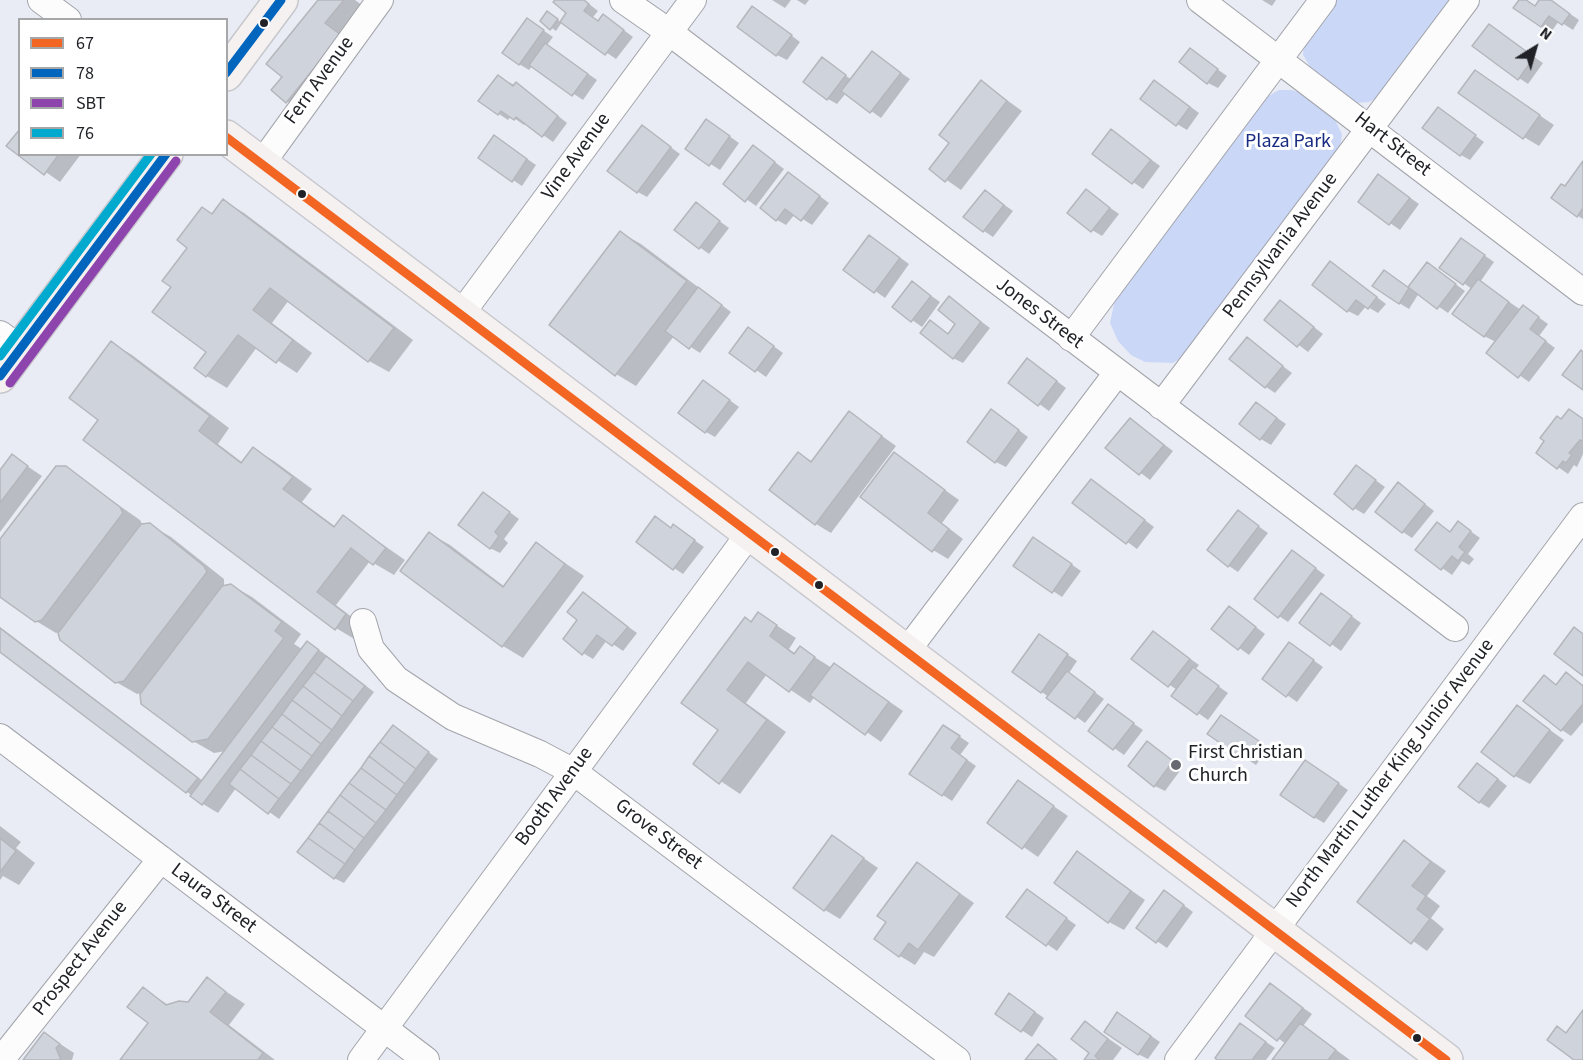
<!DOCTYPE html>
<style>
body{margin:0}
#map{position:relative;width:1583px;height:1060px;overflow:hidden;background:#e9ecf4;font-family:"Source Sans 3",sans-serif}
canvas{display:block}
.legend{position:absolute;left:18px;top:18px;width:210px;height:138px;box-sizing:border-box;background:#fff;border:2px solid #a6a7a9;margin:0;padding:8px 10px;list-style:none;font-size:18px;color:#202227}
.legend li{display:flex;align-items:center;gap:12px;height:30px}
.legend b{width:30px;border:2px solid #a6a7a9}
.north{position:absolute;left:1505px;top:18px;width:60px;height:60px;-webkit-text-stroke:4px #fff;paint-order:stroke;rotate:37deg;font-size:16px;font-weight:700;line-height:24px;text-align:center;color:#202227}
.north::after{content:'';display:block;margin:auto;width:21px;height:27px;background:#202227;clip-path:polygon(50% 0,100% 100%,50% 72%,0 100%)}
</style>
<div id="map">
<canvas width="1583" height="1060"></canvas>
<ul class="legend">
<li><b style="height:8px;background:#f26522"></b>67</li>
<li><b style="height:8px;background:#0065bd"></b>78</li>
<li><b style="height:8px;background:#8e44ad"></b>SBT</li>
<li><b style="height:8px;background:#00a9ce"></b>76</li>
</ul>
<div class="north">N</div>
</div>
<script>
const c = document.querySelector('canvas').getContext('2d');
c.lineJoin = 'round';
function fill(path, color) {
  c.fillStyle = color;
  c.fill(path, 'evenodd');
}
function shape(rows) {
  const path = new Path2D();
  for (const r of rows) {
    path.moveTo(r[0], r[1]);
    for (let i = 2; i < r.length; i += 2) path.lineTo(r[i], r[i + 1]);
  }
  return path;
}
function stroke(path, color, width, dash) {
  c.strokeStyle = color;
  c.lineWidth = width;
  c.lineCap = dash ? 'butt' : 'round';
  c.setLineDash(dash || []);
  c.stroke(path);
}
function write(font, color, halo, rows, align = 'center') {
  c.font = font + ' "Source Sans 3",sans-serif';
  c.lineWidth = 6;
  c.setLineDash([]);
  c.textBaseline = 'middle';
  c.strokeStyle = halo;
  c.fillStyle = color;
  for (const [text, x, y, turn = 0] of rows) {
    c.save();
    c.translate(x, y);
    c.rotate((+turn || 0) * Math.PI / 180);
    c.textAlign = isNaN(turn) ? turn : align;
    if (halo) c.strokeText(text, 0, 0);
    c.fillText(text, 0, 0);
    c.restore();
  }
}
fill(shape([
 [1335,0,1452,0,1381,96,1369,102,1356,103,1315,75,1303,55,1304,43],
 [1279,90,1292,90,1305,95,1333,116,1342,134,1340,149,1190,352,1173,363,1145,362,1131,355,1118,341,1110,323,1114,304,1126,280,1260,101]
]), '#cad7f7');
fill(shape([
 [320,0,355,0,362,5,340,32,355,45,302,110,287,101,284,76],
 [557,0,584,0,598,11,593,17,599,22,613,22,633,37,616,59,562,22,556,31,542,21,552,16,561,22,569,12],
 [772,0,791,0,785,8],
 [797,0,809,0,805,5],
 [1262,0,1276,0,1272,6],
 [1521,0,1536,7,1541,0,1550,0,1579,20,1573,30,1559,21,1551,32,1541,26],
 [763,14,800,42,787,60,777,55],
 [537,26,553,37,547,45,597,80,583,100,532,66,529,70,519,64],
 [1489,26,1543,63,1528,84,1519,78],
 [1190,50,1227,76,1218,88,1208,83],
 [872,53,910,79,881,118,846,93,837,104,828,99,822,59,852,80],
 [1475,72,1554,125,1539,146,1524,137],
 [508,82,526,90,567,123,553,142,526,123,524,125,511,116,508,120,499,114],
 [982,82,1022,111,961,190,931,169,951,143],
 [1165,88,1199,113,1187,130,1177,124],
 [1438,109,1484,142,1470,160,1461,155],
 [643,127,680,154,647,197,638,192],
 [716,127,739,143,720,170,687,149],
 [1112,131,1160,166,1143,189,1094,154],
 [504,143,536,165,522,186,513,180],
 [763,153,784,169,756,206,725,184],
 [20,154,81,154,60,182],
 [1583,164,1583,219,1578,216,1566,187],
 [798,180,829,203,812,225,795,214,786,225,777,220],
 [1388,182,1419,204,1400,230,1360,202],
 [985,191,1013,211,993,237,984,231],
 [1086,191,1119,214,1102,236,1092,230],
 [224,201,244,213,413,340,389,372,369,361,289,300,272,323,312,353,297,373,257,347,227,388,207,376,208,352,173,287],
 [696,204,729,228,709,254,676,230],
 [621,233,641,244,731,312,700,353,674,336,636,386,616,374],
 [870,236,909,264,885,298,845,269],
 [1471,246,1494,262,1480,282,1521,310,1523,306,1548,324,1539,336,1555,348,1529,382,1488,353,1496,342,1484,336,1472,289,1441,267],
 [1428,264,1465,291,1448,313,1419,293,1409,309,1399,303,1394,278,1409,288],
 [1340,269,1386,304,1378,313,1366,306,1358,316,1348,311],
 [913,283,940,302,922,327,894,307],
 [949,298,990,328,963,363,953,358,931,322,949,334,958,324],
 [1281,302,1323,334,1308,352,1266,320],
 [758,335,783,353,766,377,731,352],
 [1247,339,1292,373,1275,393,1266,387],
 [112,343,132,355,229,428,218,444,243,463,254,449,274,461,312,489,302,502,336,527,343,517,405,560,394,575,370,561,336,605,365,627,356,640,336,628,100,419],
 [1037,366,1066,388,1049,411,1010,383],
 [713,388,739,407,715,437,706,432],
 [1257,404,1286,424,1271,445,1261,439],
 [1570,411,1583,419,1583,454,1577,467,1574,465,1568,474,1538,453],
 [850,413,896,446,831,533,816,524,798,453,813,462],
 [1001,417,1028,437,1006,467,996,462],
 [1130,419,1173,451,1150,480,1108,448],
 [894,454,959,500,942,523,963,539,948,559,933,550],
 [12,456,42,476,0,532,0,473],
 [1357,467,1385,487,1364,514,1354,508],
 [65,468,140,520,143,526,150,525,171,537,224,579,224,587,231,585,252,597,301,634,294,644,302,649,307,643,322,652,374,692,279,819,236,788,218,813,203,804,0,650,0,627,203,781,226,751,214,753,193,741,141,693,137,694,116,682,60,632,56,633,36,621,0,595,0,542],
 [1399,484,1434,511,1412,538,1403,532],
 [1101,487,1154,527,1137,549,1075,503],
 [493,500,519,519,504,539,508,543,500,553,490,548],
 [1238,512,1268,533,1238,572,1229,566],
 [655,518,672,529,683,532,704,547,683,574,674,568],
 [1459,523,1480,538,1468,554,1474,559,1469,565,1462,561,1452,575,1417,550,1437,524,1451,532],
 [430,534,450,545,505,587,537,544,584,576,523,658,503,646,402,570],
 [1044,545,1081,571,1062,597,1053,591],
 [1293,552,1325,575,1288,622,1279,616],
 [583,594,637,633,623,651,607,640,593,659,583,653,580,620],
 [1331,601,1361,623,1341,651,1301,622],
 [759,614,796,638,789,649,796,654,800,648,832,668,835,664,903,711,881,742,815,696,810,703,767,674,746,703,786,732,740,794,695,764,720,730,684,703],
 [1239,614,1265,634,1249,655,1213,629],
 [1154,633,1199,665,1195,670,1228,693,1208,720,1173,695,1177,690,1133,659],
 [1049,642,1077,661,1069,673,1104,699,1085,723,1014,672],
 [1299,650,1323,667,1297,702,1264,679],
 [1567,674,1583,685,1583,722,1571,736,1562,730,1544,677,1558,686],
 [1108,706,1143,730,1124,755,1090,731],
 [1518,707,1564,740,1530,784,1515,776],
 [1231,722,1268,748,1256,765,1209,734],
 [394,727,438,759,344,883,334,878],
 [953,732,969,743,960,755,976,766,952,801,911,774],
 [1148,743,1182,768,1165,791,1155,786],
 [1316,768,1348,790,1324,823,1314,817],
 [1487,770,1507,786,1489,808,1479,802],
 [1018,782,1068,816,1038,857,989,823],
 [0,826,21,842,16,848,35,863,19,885,3,876,0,880],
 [833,837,878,868,840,919,825,910],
 [1405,842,1446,871,1427,896,1440,906,1431,918,1444,929,1427,951,1359,902],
 [1078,853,1145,900,1124,930,1109,922],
 [918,864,974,903,934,957,924,952,915,965,900,956,888,922],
 [1037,897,1076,925,1057,951,1008,917],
 [1174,898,1193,912,1167,948,1138,928],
 [207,979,245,1004,229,1025,275,1060,122,1060,150,1023,143,989,170,1006,188,1003],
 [1270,985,1312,1014,1303,1026,1350,1060,1274,1060,1286,1044,1247,1015],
 [1019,1001,1044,1018,1032,1037,997,1014],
 [1128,1020,1160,1042,1148,1059,1138,1054],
 [1086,1023,1122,1048,1113,1060,1086,1060,1091,1053],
 [1250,1031,1275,1048,1266,1060,1220,1060],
 [45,1034,74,1053,72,1060,25,1060]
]), '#0003');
const building = shape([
 [318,0,344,0,325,23,341,35,286,103,271,90,282,77,266,64,318,0],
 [555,0,584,0,589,4,584,11,598,21,603,14,624,30,605,55,560,22,566,13,553,2,555,0],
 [1519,0,1526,0,1535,6,1539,0,1551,0,1570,14,1562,25,1549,16,1541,27,1513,8,1519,0],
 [752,6,792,35,776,56,737,27,752,6],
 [547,11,558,19,550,30,540,21,547,11],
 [527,18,544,30,519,65,502,53,527,18],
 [1489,24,1534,57,1518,80,1472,46,1489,24],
 [545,43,588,74,572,96,529,65,545,43],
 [1190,48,1218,69,1207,84,1179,62,1190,48],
 [872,51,901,73,870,113,841,91,872,51],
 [822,57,846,75,827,100,803,82,822,57],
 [1475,70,1540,115,1523,139,1458,93,1475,70],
 [498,75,513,86,516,82,558,116,542,137,516,117,514,120,501,111,498,115,478,101,498,75],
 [981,80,1007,101,945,182,929,169,949,143,939,135,981,80],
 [1154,80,1190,107,1176,126,1140,99,1154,80],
 [1438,107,1476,135,1460,156,1422,128,1438,107],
 [706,119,730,136,709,166,685,149,706,119],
 [642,125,671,147,637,193,607,171,642,125],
 [20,129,20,154,59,154,44,175,6,146,20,129],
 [1111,129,1151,160,1132,184,1092,154,1111,129],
 [494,135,527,159,512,182,478,158,494,135],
 [753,145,775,162,745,202,723,184,753,145],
 [1583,161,1583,208,1577,217,1551,198,1561,184,1565,186,1583,161],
 [788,172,820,196,801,221,785,209,776,221,760,208,788,172],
 [1378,174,1410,198,1389,225,1358,202,1378,174],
 [1086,189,1110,208,1091,232,1067,213,1086,189],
 [985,190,1004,205,983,232,963,217,985,190],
 [223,199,394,328,368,362,270,288,253,310,293,340,276,363,238,335,206,377,194,368,206,352,152,312,171,287,162,281,187,248,177,240,202,207,212,214,223,199],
 [696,202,720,221,699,249,674,230,696,202],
 [620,231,687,281,615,376,549,325,620,231],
 [869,235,900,258,874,293,843,270,869,235],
 [1461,238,1485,255,1463,285,1439,268,1461,238],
 [1330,261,1377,297,1368,309,1356,300,1347,312,1312,285,1330,261],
 [1427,262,1456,284,1437,309,1408,287,1427,262],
 [1384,270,1409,288,1399,304,1372,286,1384,270],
 [1478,279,1509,302,1484,337,1452,314,1478,279],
 [912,281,931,296,911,322,892,307,912,281],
 [698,287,722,305,689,349,665,331,698,287],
 [949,296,981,322,953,359,920,333,930,320,948,334,955,324,938,310,949,296],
 [1280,300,1314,327,1297,347,1264,320,1280,300],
 [1523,305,1539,317,1530,329,1546,341,1518,378,1486,353,1523,305],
 [748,327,774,346,755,372,729,353,748,327],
 [1247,337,1283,366,1265,388,1229,359,1247,337],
 [111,341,210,416,199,431,241,463,253,447,293,477,283,489,334,527,343,515,386,548,373,565,351,548,317,592,346,614,335,630,83,440,98,420,69,398,111,341],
 [1581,350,1583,352,1583,390,1562,375,1581,350],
 [1027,358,1057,381,1038,406,1008,383,1027,358],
 [703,380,730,400,705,433,678,413,703,380],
 [1256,402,1277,418,1260,440,1239,424,1256,402],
 [991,409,1019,430,995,463,967,442,991,409],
 [1569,409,1583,419,1583,441,1580,440,1569,453,1572,455,1566,463,1563,461,1557,469,1536,453,1544,441,1540,438,1557,416,1561,419,1569,409],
 [849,411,882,436,815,525,769,490,798,452,811,462,849,411],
 [1130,418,1164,445,1139,475,1105,448,1130,418],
 [894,452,945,490,928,513,949,529,932,552,860,497,894,452],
 [12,454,28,466,0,503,0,470,12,454],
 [1356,465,1376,480,1353,510,1334,494,1356,465],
 [56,466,66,466,120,507,123,513,42,620,35,622,0,597,0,539,56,466],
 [1091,479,1145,520,1126,544,1072,503,1091,479],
 [1398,482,1425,504,1402,533,1375,512,1398,482],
 [483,492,510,512,495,532,499,536,490,549,458,525,483,492],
 [1238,510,1259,526,1228,567,1207,550,1238,510],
 [655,516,671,528,673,524,695,540,673,570,636,542,655,516],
 [1458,521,1471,531,1459,547,1465,552,1458,561,1452,556,1441,570,1415,550,1437,522,1450,532,1458,521],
 [150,523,204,566,207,572,124,681,115,683,60,640,58,633,141,524,150,523],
 [429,532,503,587,536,542,565,564,502,647,400,571,429,532],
 [1033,537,1072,564,1052,593,1013,566,1033,537],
 [1292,550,1316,568,1278,618,1254,599,1292,550],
 [231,584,282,622,275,631,284,638,208,739,192,742,141,704,140,694,222,586,231,584],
 [583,592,628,627,612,646,597,635,582,655,563,639,577,620,567,612,583,592],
 [1321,593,1352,616,1330,646,1299,623,1321,593],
 [1229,606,1256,627,1238,650,1211,629,1229,606],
 [758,612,777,625,770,636,794,654,800,646,815,657,789,692,748,662,727,690,767,720,719,784,693,764,718,730,681,703,745,617,751,622,758,612],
 [1574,627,1583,634,1583,676,1554,654,1574,627],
 [0,628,198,778,186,793,0,652,0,628],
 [1153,631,1190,659,1168,687,1131,659,1153,631],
 [1039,634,1068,654,1041,693,1012,672,1039,634],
 [307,641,319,650,202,805,190,796,307,641],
 [1289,642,1314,660,1286,697,1262,679,1289,642],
 [326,656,365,686,353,701,314,672,326,656],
 [834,663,889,702,865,735,810,695,834,663],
 [1193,667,1219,686,1197,715,1171,696,1193,667],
 [1067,671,1095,692,1075,719,1046,698,1067,671],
 [314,672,353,701,342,716,303,686,314,672],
 [1566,672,1583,686,1583,704,1561,731,1523,701,1544,675,1556,685,1566,672],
 [303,686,342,716,332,730,292,700,303,686],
 [292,700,332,730,321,744,282,714,292,700],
 [1108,704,1134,723,1113,750,1088,731,1108,704],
 [1517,705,1550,730,1514,777,1481,752,1517,705],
 [282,714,321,744,312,756,272,727,282,714],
 [1221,715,1259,741,1245,760,1207,734,1221,715],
 [393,725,429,752,416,769,380,742,393,725],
 [943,725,960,736,951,748,967,760,942,796,909,774,943,725],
 [272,727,312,756,301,771,261,741,272,727],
 [261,741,301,771,291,784,251,755,261,741],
 [1147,741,1173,761,1154,787,1128,766,1147,741],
 [380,742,416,769,405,784,369,756,380,742],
 [251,755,291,784,279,799,240,769,251,755],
 [369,756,405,784,397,795,361,768,369,756],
 [1305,760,1339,783,1314,818,1280,795,1305,760],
 [1477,763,1498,779,1479,803,1458,787,1477,763],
 [361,768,397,795,386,810,349,783,361,768],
 [240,769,279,799,268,814,229,784,240,769],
 [1018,780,1054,806,1022,849,987,823,1018,780],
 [349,783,386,810,376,823,340,795,349,783],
 [340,795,376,823,364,838,328,811,340,795],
 [328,811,364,838,355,850,319,823,328,811],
 [319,823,355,850,345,864,308,838,319,823],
 [832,835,864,858,824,911,793,888,832,835],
 [0,838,16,851,0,872,0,838],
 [308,838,345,864,334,879,297,852,308,838],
 [1404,840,1431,862,1412,886,1426,896,1417,909,1430,919,1411,944,1357,902,1404,840],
 [1077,851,1131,891,1108,923,1054,883,1077,851],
 [917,862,960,894,918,950,909,943,899,957,874,939,886,922,877,916,917,862],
 [1027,889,1067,918,1046,946,1006,917,1027,889],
 [1164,890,1184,905,1156,943,1136,928,1164,890],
 [207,977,226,992,210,1012,263,1053,258,1060,120,1060,148,1023,127,1007,143,987,166,1005,179,1001,188,1002,207,977],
 [1270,983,1303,1008,1277,1041,1245,1016,1270,983],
 [1009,993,1035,1012,1021,1032,995,1014,1009,993],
 [1583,1010,1583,1060,1574,1060,1547,1040,1557,1026,1566,1033,1583,1010],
 [1117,1012,1151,1036,1138,1055,1104,1032,1117,1012],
 [1085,1021,1108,1039,1095,1056,1100,1060,1084,1060,1089,1053,1071,1039,1085,1021],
 [1240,1023,1266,1042,1252,1060,1217,1060,1215,1058,1240,1023],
 [1300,1023,1336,1050,1328,1060,1272,1060,1300,1023],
 [44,1032,60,1044,56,1048,61,1060,23,1060,44,1032],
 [1038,1044,1057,1060,1025,1060,1038,1044]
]);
fill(building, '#cfd3db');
stroke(building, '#b4b6bc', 1.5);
const minor = shape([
 [41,0,68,20],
 [623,0,669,32,1455,628],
 [1200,0,1583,292],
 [262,163,380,0],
 [461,314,693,0],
 [0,334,20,349],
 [1071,338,1323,0],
 [1161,406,1466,0],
 [363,622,371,649,396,679,453,717,540,754,574,772,957,1060],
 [906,652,1117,373],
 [0,737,426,1060],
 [1,1060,161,859],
 [361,1060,749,534],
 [1178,1060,1583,516]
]);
const major = shape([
 [226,74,281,0],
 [226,137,1446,1060],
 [0,376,166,154]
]);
stroke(minor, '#a2a4aa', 28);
stroke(major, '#c6c7cc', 36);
stroke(minor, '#fcfcfd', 26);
stroke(major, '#f6f1f1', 33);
stroke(shape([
 [226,137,1446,1060]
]), '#f26522', 9);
stroke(shape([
 [226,73,281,0],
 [0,376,166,154]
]), '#0065bd', 9);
stroke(shape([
 [10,383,176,161]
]), '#8e44ad', 9);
stroke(shape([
 [0,356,151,154]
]), '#00a9ce', 9);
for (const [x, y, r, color] of [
 [264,23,5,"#202227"],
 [302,194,5,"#202227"],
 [775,552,5,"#202227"],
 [819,585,5,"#202227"],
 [1176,765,6,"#66696f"],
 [1417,1038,5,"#202227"]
]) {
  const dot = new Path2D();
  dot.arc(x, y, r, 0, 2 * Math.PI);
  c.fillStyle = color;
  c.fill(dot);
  stroke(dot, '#fff', 2);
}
write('20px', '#202227', '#fff', [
 ["Fern Avenue",320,81,-54],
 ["Hart Street",1392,145,38],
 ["Vine Avenue",577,157,-54],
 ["Pennsylvania Avenue",1281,246,-53],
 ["Jones Street",1039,314,37],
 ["North Martin Luther King Junior Avenue",1391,774,-53],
 ["Booth Avenue",555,797,-54],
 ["Grove Street",658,835,37],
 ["Laura Street",213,899,37],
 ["Prospect Avenue",81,959,-52]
]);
write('20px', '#182b81', '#fff', [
 ["Plaza Park",1288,143]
]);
write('20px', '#202227', '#fff', [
 ["First Christian",1188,754],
 ["Church",1188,777]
], 'left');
</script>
